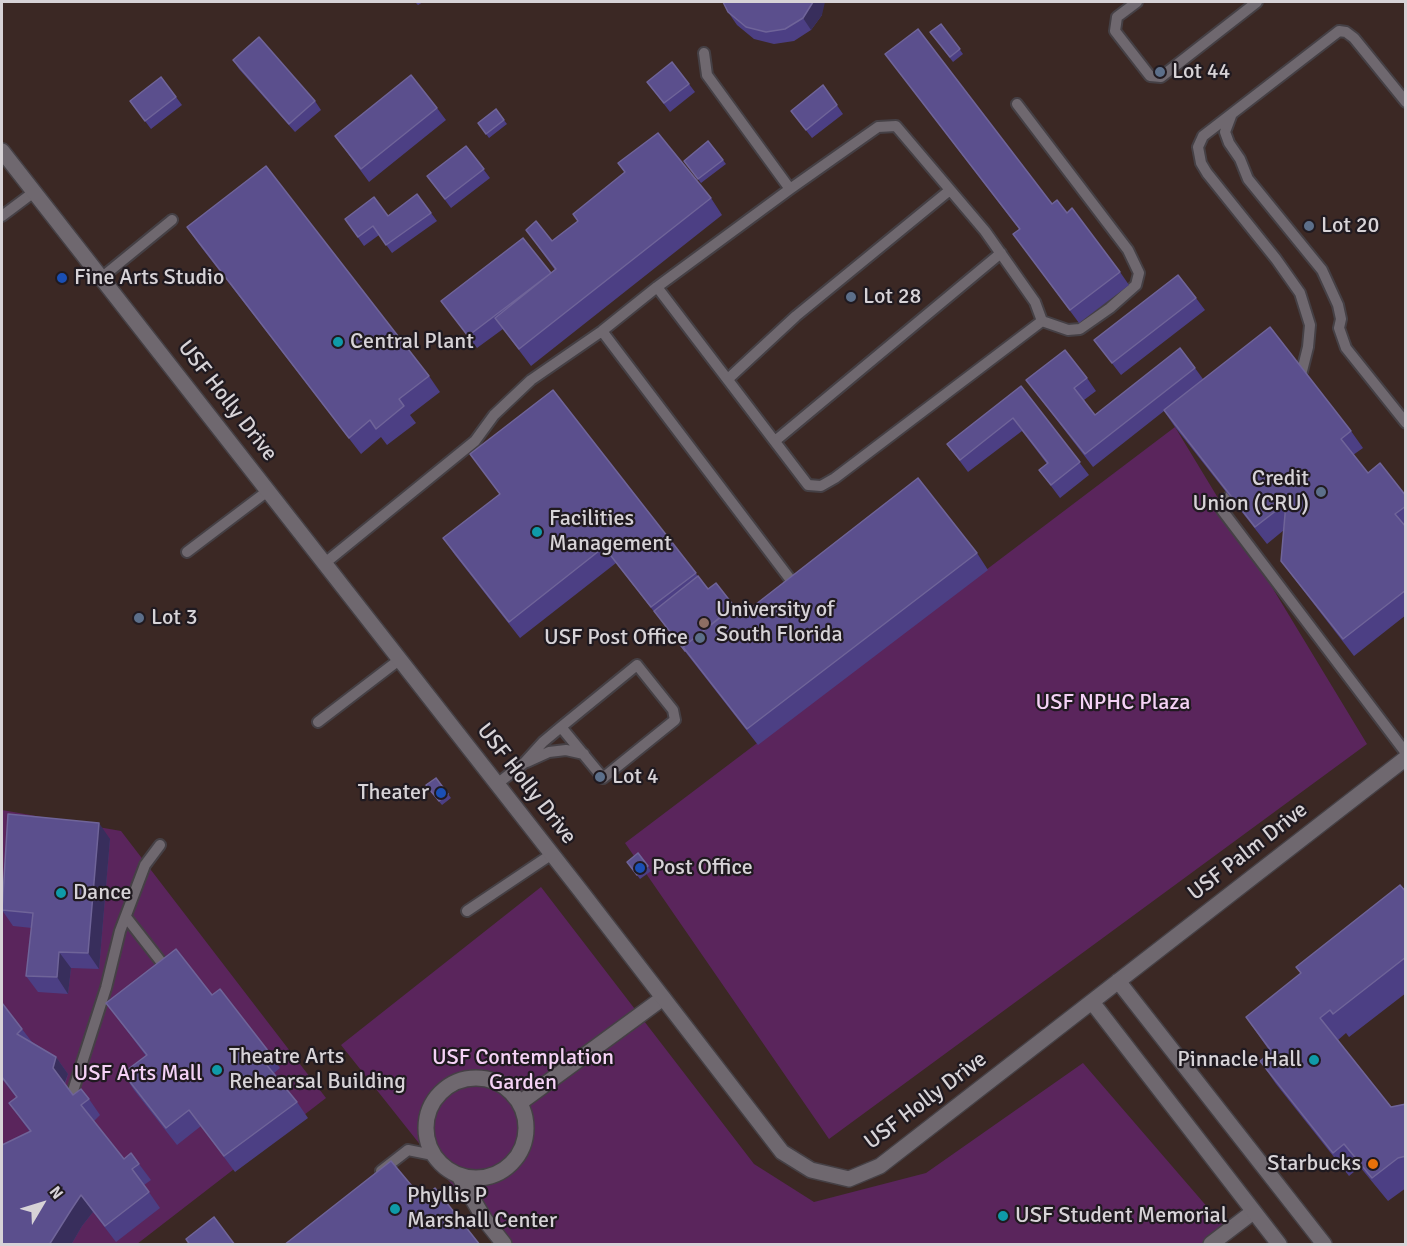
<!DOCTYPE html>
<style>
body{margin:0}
#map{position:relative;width:1407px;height:1246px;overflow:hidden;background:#2a242a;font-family:Signika,sans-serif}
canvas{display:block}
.frame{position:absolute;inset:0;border:3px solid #d7d3d7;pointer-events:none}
.north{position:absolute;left:12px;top:1174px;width:60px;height:60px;-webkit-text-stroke:4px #201a20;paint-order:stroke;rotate:52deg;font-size:16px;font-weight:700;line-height:24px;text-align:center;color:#d7d3d7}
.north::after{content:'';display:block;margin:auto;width:21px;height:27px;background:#d7d3d7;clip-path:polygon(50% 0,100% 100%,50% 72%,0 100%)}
</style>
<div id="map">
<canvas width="1407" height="1246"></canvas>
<div class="frame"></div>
<div class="north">N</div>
</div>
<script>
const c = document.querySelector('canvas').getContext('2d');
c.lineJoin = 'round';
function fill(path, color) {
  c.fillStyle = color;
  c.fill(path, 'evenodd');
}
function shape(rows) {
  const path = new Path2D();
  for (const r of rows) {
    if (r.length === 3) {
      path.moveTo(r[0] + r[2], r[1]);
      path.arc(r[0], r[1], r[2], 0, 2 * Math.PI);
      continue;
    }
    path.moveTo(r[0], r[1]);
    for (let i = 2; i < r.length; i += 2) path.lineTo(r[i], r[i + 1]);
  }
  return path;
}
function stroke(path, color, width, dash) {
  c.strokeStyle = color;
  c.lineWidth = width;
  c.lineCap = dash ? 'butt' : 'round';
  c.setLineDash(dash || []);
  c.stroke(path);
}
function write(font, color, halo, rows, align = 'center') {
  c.font = font + ' Signika,sans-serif';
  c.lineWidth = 4.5;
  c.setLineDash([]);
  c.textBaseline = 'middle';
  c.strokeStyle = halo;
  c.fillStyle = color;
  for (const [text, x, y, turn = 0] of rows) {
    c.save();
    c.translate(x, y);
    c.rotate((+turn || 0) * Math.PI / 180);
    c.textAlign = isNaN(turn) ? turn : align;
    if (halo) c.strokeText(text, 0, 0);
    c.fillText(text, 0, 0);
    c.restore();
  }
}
fill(shape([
 [2,2,1405,2,1405,1244,2,1244]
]), '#3b2824');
fill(shape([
 [1175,427,1367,744,829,1139,625,843],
 [2,810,121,831,326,1098,137,1244,2,1244],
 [541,887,754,1164,814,1202,926,1173,1083,1063,1228,1231,1210,1244,499,1244,341,1045]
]), '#5a255c');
const service = shape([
 [1137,2,1117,17,1115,31,1150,76,1161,77,1257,2],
 [704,53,707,75,790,189],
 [1017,104,1128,250,1139,273,1136,285,1110,308,1080,329,1068,330,1042,321],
 [1231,116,1225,132,1229,143,1240,159,1248,179,1322,270,1338,305,1341,319,1339,328,1346,348,1406,423],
 [2,216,34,192],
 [101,278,172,220],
 [602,331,793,583],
 [728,379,796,316,950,190],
 [1296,381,1302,371,1308,347,1310,325,1300,293,1276,259,1207,173,1201,163,1198,147,1203,136,1339,31,1346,32,1354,38,1406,102],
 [775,441,1001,253],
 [1236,486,1222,510,1406,753],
 [187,552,269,490],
 [325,563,475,441,494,415,531,380,602,331,657,287,790,189,878,127,896,126,985,231,1035,302,1042,321,835,478,821,486,808,485,657,287],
 [318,722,399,660],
 [527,762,549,752,566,750,584,754],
 [497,784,524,763,543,742,561,727,637,665,673,710,675,720,603,778,561,727],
 [467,911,552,854],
 [126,917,169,972],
 [72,1094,106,988,120,931,145,865,160,845],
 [381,1171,408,1150,433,1155]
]);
const minor = shape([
 [476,1128,50],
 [521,1102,663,998],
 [459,1176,485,1220,504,1244],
 [1211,1244,1253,1212]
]);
const tertiary = shape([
 [2,151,580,890,782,1152,811,1170,849,1179,880,1166,1406,758],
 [1118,981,1324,1244],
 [1092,1002,1279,1244]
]);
stroke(service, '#454045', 14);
stroke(minor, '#454045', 18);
stroke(tertiary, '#454045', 18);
stroke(service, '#6f686f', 10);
stroke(minor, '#6f686f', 15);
stroke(tertiary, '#6f686f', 15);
fill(shape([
 [415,2,423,2,418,5],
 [728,12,822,15,811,30,794,41,774,44,754,39,737,25],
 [941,24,963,54,953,62,930,32],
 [885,54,1052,204,1067,213,1120,272,1129,285,1079,323,1013,234,1019,229],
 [233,60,315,101,321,110,295,132,239,69],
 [647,82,689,84,695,92,670,112],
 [823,85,843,114,812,138,791,111],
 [176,97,182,105,151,129,130,101],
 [437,108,446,120,369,182,335,136],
 [504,120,507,124,489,138,478,123],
 [466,146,490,178,451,208,427,176],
 [723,160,726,164,701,183,684,161],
 [618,163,711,198,722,215,531,366,503,329,477,348,441,301,551,274,555,270,526,230,552,241,578,221,573,214,625,173],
 [417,194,437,221,392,253,379,235,364,246,345,219,388,216],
 [187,227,429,376,440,392,410,415,416,423,387,445,381,437,361,454,198,243],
 [1196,298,1205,310,1121,375,1094,340],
 [1195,368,1203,379,1351,431,1363,448,1353,455,1368,473,1406,496,1406,615,1354,656,1293,577,1281,561,1284,530,1267,544,1175,427,1164,411,1093,467,1026,380,1087,378,1096,391,1084,400,1095,415],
 [1021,386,1089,475,1060,498,1039,470,1047,464,1022,431,968,472,947,444],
 [553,390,708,589,742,615,977,553,988,570,758,745,616,563,520,638,455,555,443,538,500,494,470,454],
 [436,778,451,798,442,805,429,790],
 [110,839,99,969,71,968,68,994,38,992,26,976,32,928,13,926,2,910],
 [638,853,651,871,640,879,630,866],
 [1406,892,1406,993,1349,1037,1346,1033,1338,1040,1391,1107,1406,1104,1406,1188,1388,1201,1360,1167,1349,1176,1276,1084,1260,1061,1271,1053,1246,1017],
 [212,995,269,1052,280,1068,274,1073,297,1102,308,1118,235,1172,201,1126,177,1145,134,1090,123,1073,146,1056,106,1003],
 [2,1003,32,1042,56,1057,68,1074,65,1084,73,1095,89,1099,100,1115,94,1121,124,1159,139,1164,151,1180,144,1185,160,1208,116,1242,93,1212,82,1226,71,1245,2,1245,30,1132,9,1103,16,1097,2,1079]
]), '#4c3f84');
fill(shape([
 [813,2,825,2,822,15,811,30,803,18],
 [99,823,110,839,99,969,88,953],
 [59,952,71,968,68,994,57,977],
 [56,1057,68,1074,64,1085,53,1068],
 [81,1195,93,1212,82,1226,71,1245,49,1245,71,1210]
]), '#382e5c');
const building = shape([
 [723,2,813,2,803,18,785,29,766,32,746,27,728,12,723,2],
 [941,24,960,49,950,57,930,32,941,24],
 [918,29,1052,204,1057,200,1067,213,1072,208,1120,272,1070,310,1013,234,1020,229,885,54,918,29],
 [259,37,315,101,289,124,233,60,259,37],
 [672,62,689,84,664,103,647,82,672,62],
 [411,75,437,108,361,169,335,136,411,75],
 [161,77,176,97,145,121,130,101,161,77],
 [823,85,837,105,806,130,791,111,823,85],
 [496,109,504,120,486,134,478,123,496,109],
 [658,133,711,198,519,349,495,318,556,269,526,230,536,221,552,241,578,221,573,214,625,172,618,163,658,133],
 [708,141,723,160,698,179,684,161,708,141],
 [466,146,484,169,445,199,427,176,466,146],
 [266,166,429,376,399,399,404,406,376,429,370,420,349,438,187,227,266,166],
 [417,194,431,213,386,245,373,226,358,237,345,219,374,197,388,216,417,194],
 [523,238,551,273,468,336,441,301,523,238],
 [1178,275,1196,298,1112,363,1094,340,1178,275],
 [1270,327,1351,431,1341,439,1368,473,1380,463,1406,496,1406,506,1395,514,1406,527,1406,590,1343,639,1281,561,1286,503,1255,527,1164,410,1270,327],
 [1180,348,1195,368,1085,454,1026,380,1065,350,1087,378,1074,388,1095,415,1180,348],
 [1021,386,1080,462,1051,485,1039,470,1048,463,1013,418,960,460,947,444,1021,386],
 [553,390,696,573,651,607,604,547,509,622,443,538,500,494,470,454,553,390],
 [918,478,977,553,747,729,683,647,735,606,742,615,918,478],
 [698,576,708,589,716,583,734,606,683,647,685,651,654,611,698,576],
 [436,778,448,794,439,801,426,785,436,778],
 [8,814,99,823,88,953,59,952,57,977,26,976,33,913,2,910,8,814],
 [638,853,648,866,637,875,627,862,638,853],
 [1400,885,1406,892,1406,957,1333,1014,1330,1010,1320,1018,1391,1107,1406,1104,1406,1156,1398,1158,1372,1178,1344,1144,1333,1153,1260,1061,1272,1052,1246,1017,1301,973,1296,967,1400,885],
 [176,949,212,995,220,989,269,1052,261,1058,297,1102,224,1156,189,1110,166,1128,123,1073,147,1055,106,1003,176,949],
 [2,1003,22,1029,17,1034,56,1057,53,1068,73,1095,81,1089,89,1099,81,1105,124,1159,131,1153,139,1164,132,1169,149,1192,105,1226,81,1195,71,1210,49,1245,2,1245,2,1145,31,1131,9,1103,17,1097,2,1077,2,1003],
 [391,1161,422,1198,435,1188,480,1245,284,1245,391,1161],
 [214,1217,235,1245,190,1245,186,1239,214,1217]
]);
fill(building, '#5b4f8d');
stroke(building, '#6f6499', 1.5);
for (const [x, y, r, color] of [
 [1160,72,6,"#5c6f8a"],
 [1309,226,6,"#5c6f8a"],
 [62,278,6,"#1a4fb4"],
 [851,297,6,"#5c6f8a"],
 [338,342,6,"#0f9aa8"],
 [1321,492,6,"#5c6f8a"],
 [537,532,6,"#0f9aa8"],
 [139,618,6,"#5c6f8a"],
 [704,623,6,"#8d6e63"],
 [700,638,6,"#5c6f8a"],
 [600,777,6,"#5c6f8a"],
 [441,793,6,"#1a4fb4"],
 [640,868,6,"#1a4fb4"],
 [61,893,6,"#0f9aa8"],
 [1314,1060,6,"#0f9aa8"],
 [217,1070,6,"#0f9aa8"],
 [1373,1164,6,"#e8710a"],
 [395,1209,6,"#0f9aa8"],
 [1003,1216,6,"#0f9aa8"]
]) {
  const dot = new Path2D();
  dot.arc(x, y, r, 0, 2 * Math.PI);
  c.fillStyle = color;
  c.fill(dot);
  stroke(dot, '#201a20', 2);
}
write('22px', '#d7d3d7', '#201a20', [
 ["Lot 44",1172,72],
 ["Lot 20",1321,226],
 ["Fine Arts Studio",74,278],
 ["Lot 28",863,297],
 ["Central Plant",350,342],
 ["Credit",1309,479,"right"],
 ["Union (CRU)",1309,504,"right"],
 ["Facilities",549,519],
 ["Management",549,544],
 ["University of",716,610],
 ["South Florida",716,635],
 ["Lot 3",151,618],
 ["USF Post Office",688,638,"right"],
 ["Lot 4",612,777],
 ["Theater",429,793,"right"],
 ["Post Office",652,868],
 ["Dance",73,893],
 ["Theatre Arts",229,1057],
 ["Rehearsal Building",229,1082],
 ["Pinnacle Hall",1302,1060,"right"],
 ["Starbucks",1361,1164,"right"],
 ["Phyllis P",407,1196],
 ["Marshall Center",407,1221],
 ["USF Student Memorial",1015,1216]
], 'left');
write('22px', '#d7d3d7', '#201a20', [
 ["USF Holly Drive",227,401,52],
 ["USF Holly Drive",526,784,52],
 ["USF Palm Drive",1248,852,-38],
 ["USF Holly Drive",926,1101,-37]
]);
write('22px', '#f5d2f6', '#201a20', [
 ["USF NPHC Plaza",1113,703],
 ["USF Contemplation",523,1058],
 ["Garden",523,1083],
 ["USF Arts Mall",138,1074]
]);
</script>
